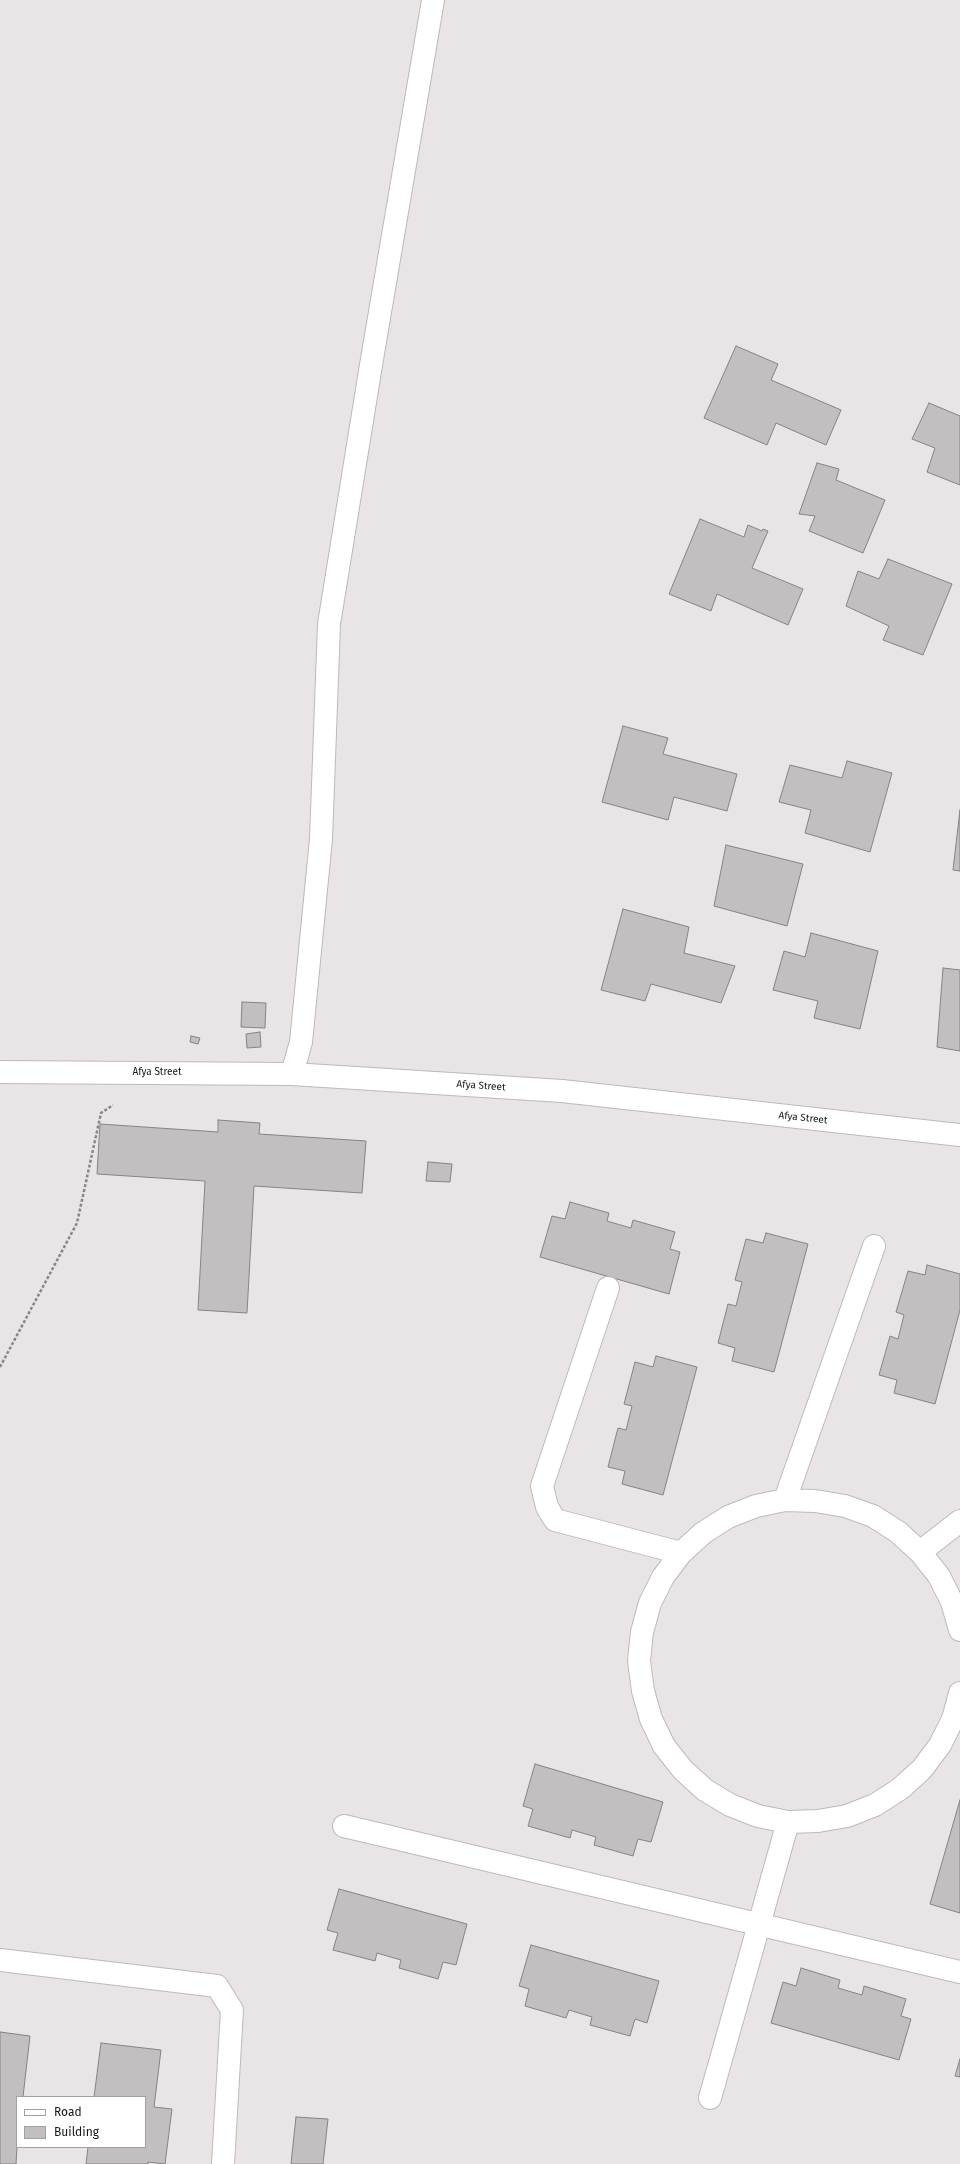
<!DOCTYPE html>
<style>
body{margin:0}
#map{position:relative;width:960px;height:2164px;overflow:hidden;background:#e9e4e6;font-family:"Fira Sans",sans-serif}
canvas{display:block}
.legend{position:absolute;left:16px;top:2096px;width:130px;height:52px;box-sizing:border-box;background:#fff;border:1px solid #a2a1a2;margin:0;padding:5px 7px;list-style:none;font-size:12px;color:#171516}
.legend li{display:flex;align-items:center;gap:8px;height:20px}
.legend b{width:20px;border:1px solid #a2a1a2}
</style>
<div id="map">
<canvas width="960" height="2164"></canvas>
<ul class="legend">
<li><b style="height:5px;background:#fff"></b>Road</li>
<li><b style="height:11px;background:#c3bec0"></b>Building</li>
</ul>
</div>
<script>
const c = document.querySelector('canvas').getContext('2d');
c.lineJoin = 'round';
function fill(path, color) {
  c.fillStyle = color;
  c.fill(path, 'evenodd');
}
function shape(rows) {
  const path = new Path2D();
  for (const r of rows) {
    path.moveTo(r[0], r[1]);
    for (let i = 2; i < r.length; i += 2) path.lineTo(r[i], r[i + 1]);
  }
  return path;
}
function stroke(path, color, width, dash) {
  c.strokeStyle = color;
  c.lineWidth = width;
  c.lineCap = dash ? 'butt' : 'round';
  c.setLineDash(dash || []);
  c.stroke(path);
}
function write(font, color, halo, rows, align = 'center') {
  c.font = font + ' "Fira Sans",sans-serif';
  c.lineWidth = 3.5;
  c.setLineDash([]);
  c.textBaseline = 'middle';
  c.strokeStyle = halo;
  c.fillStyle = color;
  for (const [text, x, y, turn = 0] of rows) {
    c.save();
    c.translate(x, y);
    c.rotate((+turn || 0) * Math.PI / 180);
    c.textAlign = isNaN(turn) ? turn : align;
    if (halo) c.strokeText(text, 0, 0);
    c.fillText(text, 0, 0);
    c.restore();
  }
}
const building = shape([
 [736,346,778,364,771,380,841,410,826,445,776,423,767,445,704,418,736,346],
 [929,403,960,416,960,485,927,472,935,448,912,439,929,403],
 [817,463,839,469,836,480,885,500,863,553,809,531,815,516,799,514,817,463],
 [700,519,744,537,748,525,762,531,763,529,768,531,752,568,803,589,788,625,717,594,711,611,669,594,700,519],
 [888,559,952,584,923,655,883,640,889,626,846,606,858,571,879,579,888,559],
 [623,726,668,738,663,754,737,774,727,811,674,797,668,820,602,802,623,726],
 [847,761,892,773,870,852,805,833,811,810,779,802,790,765,842,778,847,761],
 [960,810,960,871,953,870,960,810],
 [726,845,803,864,787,926,714,906,726,845],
 [623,909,689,927,684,953,735,966,721,1003,651,984,645,1001,601,990,623,909],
 [811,933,878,951,860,1029,814,1018,818,1001,773,990,784,951,805,957,811,933],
 [943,968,960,970,960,1051,937,1047,943,968],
 [242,1002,266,1003,265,1028,241,1027,242,1002],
 [260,1032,261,1047,247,1048,246,1034,260,1032],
 [191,1036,200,1038,198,1044,190,1042,191,1036],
 [218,1120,260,1123,259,1134,366,1141,362,1193,254,1186,247,1313,198,1310,205,1181,97,1174,100,1124,218,1132,218,1120],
 [428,1162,452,1164,450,1182,426,1181,428,1162],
 [570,1202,609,1213,607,1221,631,1228,633,1220,675,1232,670,1249,680,1252,669,1294,540,1257,552,1216,565,1219,570,1202],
 [766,1233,808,1244,774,1372,732,1361,735,1348,718,1343,728,1304,736,1306,742,1282,735,1280,746,1239,763,1243,766,1233],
 [927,1265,960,1274,960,1310,935,1404,894,1393,897,1380,879,1375,890,1336,898,1339,904,1315,896,1312,908,1271,925,1275,927,1265],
 [656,1356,697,1367,663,1495,622,1484,625,1471,608,1467,618,1428,626,1430,632,1406,624,1404,635,1362,653,1367,656,1356],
 [535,1764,663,1802,651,1842,638,1839,633,1856,594,1845,596,1837,572,1830,570,1838,528,1826,533,1809,523,1806,535,1764],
 [960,1800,960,1913,930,1904,960,1800],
 [339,1889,467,1924,456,1965,443,1962,438,1979,399,1968,401,1960,377,1953,375,1961,333,1950,338,1933,327,1930,339,1889],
 [531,1945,659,1981,647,2023,635,2019,630,2036,590,2025,592,2017,569,2010,566,2018,525,2006,529,1989,519,1986,531,1945],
 [801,1968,840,1980,838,1988,862,1995,864,1986,906,1999,901,2016,911,2019,899,2060,771,2023,783,1982,796,1986,801,1968],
 [0,2032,30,2036,23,2097,17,2097,17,2147,16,2164,0,2164,0,2032],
 [101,2043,161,2050,154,2107,172,2109,165,2164,148,2162,148,2164,86,2164,88,2147,145,2147,145,2097,94,2097,101,2043],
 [960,2059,960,2077,955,2076,960,2059],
 [296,2117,328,2119,323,2164,291,2164,296,2117]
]);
fill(building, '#c3bec0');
stroke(building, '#878284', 1);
const minor = shape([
 [0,1072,292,1074,562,1091,960,1135],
 [292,1074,301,1042,321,839,329,624,371,365,433,0],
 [608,1288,542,1486,547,1507,555,1520,681,1553],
 [785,1500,874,1246],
 [920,1552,960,1521],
 [960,1630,952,1602,939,1576,920,1552,898,1532,873,1516,845,1506,815,1501,785,1500,756,1506,728,1517,703,1533,681,1553,663,1577,650,1603,642,1632,639,1661,643,1691,651,1719,664,1746,683,1770,705,1790,730,1805,758,1816,788,1822,818,1821,847,1816,875,1805,900,1789,922,1769,940,1745,953,1719,960,1693],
 [344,1826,960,1972],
 [0,1960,217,1986,232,2010,223,2164],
 [710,2098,788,1822]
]);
stroke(minor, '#beb9bb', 24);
stroke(shape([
 [0,1367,77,1223,101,1113,113,1105]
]), '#898687', 2.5, [3, 2]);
stroke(minor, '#fff', 22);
write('10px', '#171516', '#fff', [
 ["Afya Street",157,1072],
 ["Afya Street",481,1086,4],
 ["Afya Street",803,1118,6]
]);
</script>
